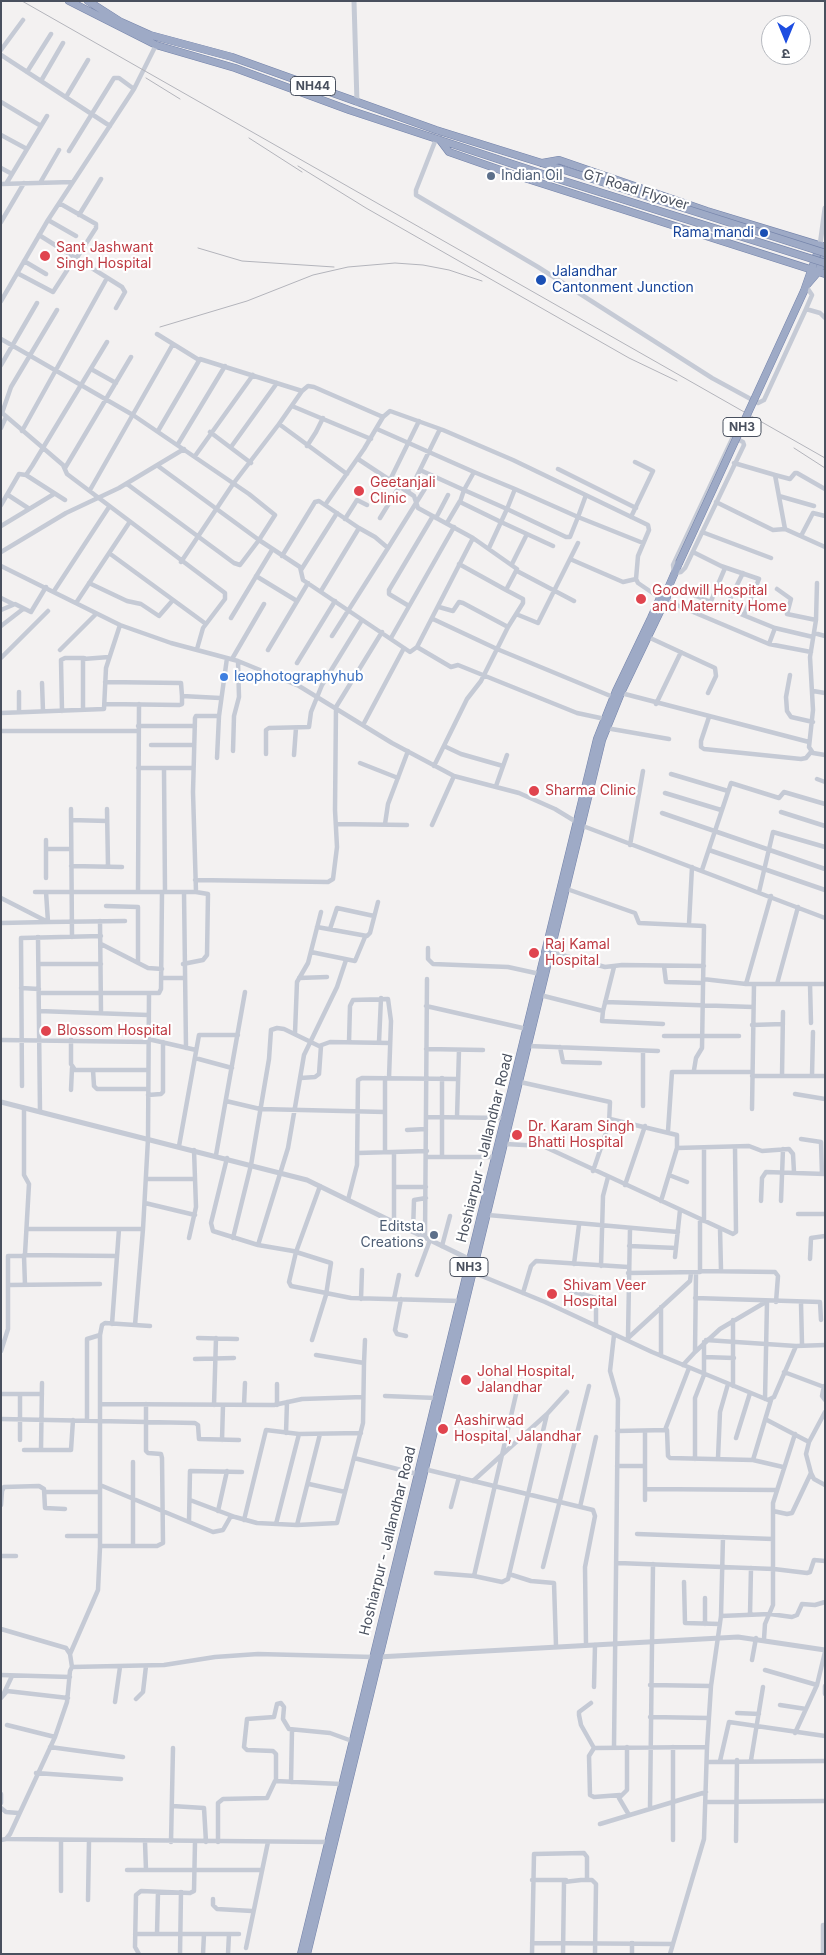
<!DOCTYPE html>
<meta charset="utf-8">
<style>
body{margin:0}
#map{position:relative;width:826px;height:1955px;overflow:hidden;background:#f3f1f1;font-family:Inter,"Noto Sans Devanagari",sans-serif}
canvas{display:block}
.frame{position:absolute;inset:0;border:2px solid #49505e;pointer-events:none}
.north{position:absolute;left:761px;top:15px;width:50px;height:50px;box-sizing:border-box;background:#fff;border:1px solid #b6b9bf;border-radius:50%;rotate:180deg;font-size:14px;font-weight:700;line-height:20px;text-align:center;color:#49505e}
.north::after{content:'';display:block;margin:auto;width:18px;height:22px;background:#1d4de1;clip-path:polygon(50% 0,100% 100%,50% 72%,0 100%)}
</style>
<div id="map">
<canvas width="826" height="1955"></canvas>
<div class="frame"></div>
<div class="north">उ</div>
</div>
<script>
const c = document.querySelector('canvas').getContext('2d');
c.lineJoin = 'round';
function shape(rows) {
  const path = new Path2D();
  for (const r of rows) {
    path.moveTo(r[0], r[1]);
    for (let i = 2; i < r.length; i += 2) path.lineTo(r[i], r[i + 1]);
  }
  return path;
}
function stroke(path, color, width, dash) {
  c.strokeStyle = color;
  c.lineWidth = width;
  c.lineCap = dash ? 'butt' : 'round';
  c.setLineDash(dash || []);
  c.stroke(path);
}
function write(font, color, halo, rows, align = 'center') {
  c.font = font + ' Inter,sans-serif';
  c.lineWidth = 4.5;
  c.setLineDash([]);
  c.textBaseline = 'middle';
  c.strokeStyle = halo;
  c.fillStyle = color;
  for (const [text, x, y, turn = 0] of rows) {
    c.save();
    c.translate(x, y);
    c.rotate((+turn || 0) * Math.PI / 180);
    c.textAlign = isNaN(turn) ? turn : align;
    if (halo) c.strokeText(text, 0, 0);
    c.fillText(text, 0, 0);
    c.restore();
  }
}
const trunk = shape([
 [69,1,156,45,235,68,349,110,558,179],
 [88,1,121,22,150,35,232,57,436,130,561,169],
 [440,140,449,152,512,174,825,274],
 [542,163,559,160,707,211,825,247],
 [806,286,818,272,825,255],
 [804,291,820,245],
 [301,1954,597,739,616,691,651,618,660,598,666,593],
 [307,1954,602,740,621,693,667,597,666,593,679,563]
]);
stroke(trunk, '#7584aa', 8);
stroke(shape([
 [1,50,23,20],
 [1,55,110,126],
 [27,72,51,34],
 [41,81,63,43],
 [66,97,88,60],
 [1,102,41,126],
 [1,135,27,149],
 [436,139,416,190,416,195,538,267,712,378,758,403,764,400,806,309,820,313,825,318],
 [69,151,114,78,119,78,134,89],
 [1,168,12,174],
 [40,183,59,150],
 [1,184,72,182],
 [6,184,47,116],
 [59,203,96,224,96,228,76,259],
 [79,215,101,179],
 [48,220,76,236],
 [1,222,24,183],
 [39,235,122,287,125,292,116,308],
 [24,261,46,274],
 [17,273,53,292,75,258],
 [806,286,812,295,806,309],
 [1,301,48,220,134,89,156,45],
 [157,334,199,360],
 [1,339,133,415,249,494,275,515,259,540,300,567,303,580,410,652,417,647,451,667,458,665,577,713,605,719],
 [1,365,37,303],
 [91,369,116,383],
 [302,391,279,424,347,474],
 [292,406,371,439],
 [1,412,63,465,67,474,225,593,225,599,203,628,197,649],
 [2,413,11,387,57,310],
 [1,428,6,417],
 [377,429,474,472,515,489,578,517,570,537,566,537,507,509,515,489],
 [22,431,107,278],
 [158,431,200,359,302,391,308,386,314,387,383,417,390,411,443,430,513,460,648,525,649,530,638,556,636,579,638,583,660,598,769,644,811,652],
 [210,432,251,463],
 [735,438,743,442,744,445,685,568,681,572,674,573,673,565,732,439,735,438],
 [178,444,225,366],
 [307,446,316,432,323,418],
 [231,447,277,383],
 [195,456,253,375],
 [358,459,414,496,418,508,473,538,517,569,506,590,523,599,523,603,508,627,481,681,467,699,434,766],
 [734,463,775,475,785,529,825,547],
 [65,468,131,357],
 [558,469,636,508],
 [420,470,464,490,507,509,501,522,460,502,464,490,474,472],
 [26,475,65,500],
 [775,475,790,479,795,473,797,473,825,489],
 [390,480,419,421],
 [127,484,234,563,240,565,259,540,158,466],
 [90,490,173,344],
 [407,492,415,480,440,429],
 [8,495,28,508],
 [586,495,578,517,643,543],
 [779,496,814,506],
 [716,502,773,530,785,529],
 [1,505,19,474,26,475,32,466,107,342],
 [631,517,653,471,635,462],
 [380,518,399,487],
 [436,518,448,495],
 [345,519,357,500,367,505],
 [447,523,460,501],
 [1,526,54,494],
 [702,532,771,558],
 [801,536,813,513,825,516],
 [388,548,426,487],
 [489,548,501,522,553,546],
 [1,552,66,513,119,488,184,449],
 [693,552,721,566,759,579,744,615],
 [109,553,206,624],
 [282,556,315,502,319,501,325,505],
 [570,559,623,582,636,579],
 [181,562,233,484,279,424],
 [459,564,506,590],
 [512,564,527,534],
 [1,566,120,625,171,643,238,661,299,686,392,743,454,776,519,793,555,809,583,826,825,918],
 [301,570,337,513],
 [517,571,574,601],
 [256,576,297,601],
 [89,583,127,601,141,604,159,616,173,600],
 [817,583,816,620,810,657,813,710,809,747,813,753,825,755],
 [669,585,775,628,813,637],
 [777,589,791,599,787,614,816,620],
 [54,591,109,507],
 [321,591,359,528,325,505,364,449,383,417],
 [1,598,13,604],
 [711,601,725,568],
 [76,603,129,523],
 [409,606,389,594,389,590,433,516],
 [439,607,453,611,459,602,463,603,508,627],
 [726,607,743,573],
 [1,610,15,604,31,612,46,587],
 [516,614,538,623,578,543],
 [231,618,272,550],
 [433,619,497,649,613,697],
 [1,626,23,609],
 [814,633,825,636],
 [332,636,388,548,375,537,359,528],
 [648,637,715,668,716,676,708,693],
 [391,638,454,527],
 [769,644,775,628],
 [417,647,473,538],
 [60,650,96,614],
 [268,650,308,583],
 [1,658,48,611],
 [232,659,264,604],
 [297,663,335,601],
 [790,675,786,697,787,711,791,717,813,722],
 [105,682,181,683,182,696],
 [42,683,43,711],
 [813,691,825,693],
 [19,692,19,712],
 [621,693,809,742],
 [106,704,179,705,182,704,182,696,220,698],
 [656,704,681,652],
 [83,710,83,659,109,657],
 [62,711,61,660,65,658,84,658],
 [1,713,104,709,106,668,120,625],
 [709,717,701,741,701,747,704,749,801,759,806,758,811,752],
 [363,725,404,648],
 [138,726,195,726],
 [606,728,669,739],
 [1,731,138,731],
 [151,745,194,745],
 [444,746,461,754,503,766],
 [233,751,234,716,239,697,238,661],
 [266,754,266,730,269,728,309,727,311,712,322,685,362,620],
 [294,755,296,728],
 [217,758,219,716,227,658],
 [360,763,398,778],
 [138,768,193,768],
 [164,769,165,892],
 [671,774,728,791],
 [817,779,825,782],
 [496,786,507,755],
 [665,793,721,810],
 [71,809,72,937],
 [107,809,108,866],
 [781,812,825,826],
 [662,813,825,869],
 [71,820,107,821],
 [336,824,407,825],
 [385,824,388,804,408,751],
 [432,825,454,776],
 [46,840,46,878],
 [630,845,643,771],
 [46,849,71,849],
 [709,850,825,890],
 [71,866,122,867],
 [702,870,731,783,779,798,784,792,825,804],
 [195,880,328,882,333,879,337,847,335,810,336,707,382,632],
 [567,889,635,913,639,923,704,926,702,1048,696,1058,694,1070],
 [35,892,196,892,193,792,195,718,196,716,219,716],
 [138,892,139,704],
 [184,892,186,1048],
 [759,892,773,832,825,847],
 [1,898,48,922,125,921],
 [106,906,138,907,138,962],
 [100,921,101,1013],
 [1,923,48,922,46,892],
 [689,924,692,867],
 [317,927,367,936,370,933,378,902],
 [330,929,337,908,374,916],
 [38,937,40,1112],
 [101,944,148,968,162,969],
 [428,948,428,959,433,964,508,967,540,974],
 [311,952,355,961,365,937],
 [551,952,605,967,622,965,704,966],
 [39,964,101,964],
 [183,964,203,960,207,955,208,894,196,892],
 [664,966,666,982,703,983],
 [162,978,184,978],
 [299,978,327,977],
 [703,979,746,984,825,984],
 [746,984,771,896],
 [777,984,798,907],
 [810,984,811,1023],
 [21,988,39,989],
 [39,993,149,993,148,1139,143,1229],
 [149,993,159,993,161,989,162,892],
 [540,995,603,1011,614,967],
 [605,1002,753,1007],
 [426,1006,527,1029],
 [39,1011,148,1015],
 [603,1011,602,1021,663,1024],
 [752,1025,783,1024],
 [295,1033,297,982,308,963,321,912],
 [664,1036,739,1036],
 [148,1039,196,1050],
 [1,1040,148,1042],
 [71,1040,71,1064,75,1070,148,1070],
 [349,1042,350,1006,353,1000,388,999,391,1021,389,1078],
 [379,1042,381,998],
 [528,1046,658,1051],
 [560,1047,563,1062,600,1063],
 [426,1049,483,1050],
 [643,1051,643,1106],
 [195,1058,232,1068],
 [93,1070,94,1086,97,1089,148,1089],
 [752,1076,825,1076],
 [782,1076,783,1012],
 [812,1076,813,1032],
 [301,1078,315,1077,319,1074,321,1046],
 [385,1078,385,1152],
 [520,1082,610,1102,609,1124,593,1171],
 [22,1086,21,938,101,936],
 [71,1090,72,1068],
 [795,1094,825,1099],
 [148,1095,161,1094,163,1092,163,1042],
 [226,1101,260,1109,385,1112],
 [752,1109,754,984],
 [426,1117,505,1118],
 [457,1117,459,1050],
 [610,1119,677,1135,677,1148,661,1201],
 [407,1130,426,1129],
 [668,1131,672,1072,752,1072],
 [801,1139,821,1142,822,1174],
 [505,1144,543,1146,733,1234,736,1232,735,1147],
 [179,1146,199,1035,238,1035],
 [677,1148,749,1146,762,1151,789,1149,793,1154,794,1172],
 [358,1153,427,1151],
 [216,1155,245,992],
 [426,1157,496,1157],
 [442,1157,442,1078],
 [227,1158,211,1223,213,1231,258,1245,293,1251,331,1263,326,1295,312,1340],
 [669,1175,687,1182],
 [146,1179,195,1179],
 [625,1185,645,1126],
 [320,1186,296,1252,289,1282,291,1286,351,1298,460,1301],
 [394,1187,426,1187],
 [348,1200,357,1165,358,1080,362,1078,458,1079],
 [761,1201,762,1178,766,1172,825,1174],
 [781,1201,783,1149],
 [145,1203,195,1215],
 [798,1214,825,1214],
 [488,1215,678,1232],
 [704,1221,704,1148],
 [394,1222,394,1152],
 [720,1228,721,1270],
 [27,1229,143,1229,135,1325],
 [413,1232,414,1200,426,1198],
 [189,1238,196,1207,194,1150],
 [233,1238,251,1165,269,1059,271,1030,277,1028,284,1029,319,1046,330,1042,390,1043],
 [425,1238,427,979],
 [258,1245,288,1148,304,1055,337,987,346,960],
 [442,1246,450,1216],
 [629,1246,676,1248],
 [25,1255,117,1256],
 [24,1256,25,1285],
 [675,1257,680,1210],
 [810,1259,811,1238,825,1236],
 [574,1264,579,1225],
 [601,1266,603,1196,608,1177],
 [701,1271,775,1272,778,1276,776,1302],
 [472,1272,545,1302,652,1352,768,1400,774,1397,796,1346,825,1345],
 [628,1273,700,1272,700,1219],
 [417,1275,430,1240],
 [9,1285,100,1284],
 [571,1291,596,1298,596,1326],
 [523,1293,531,1266,536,1261,628,1267],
 [695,1298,820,1302,821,1320],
 [361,1299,362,1270],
 [394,1299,399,1275],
 [401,1299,395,1330,397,1334,406,1336],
 [801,1303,802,1344],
 [661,1307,661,1356],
 [112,1324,119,1229],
 [628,1337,630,1229],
 [198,1338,237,1339],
 [627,1339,690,1281,691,1273],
 [706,1340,796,1346],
 [1,1351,8,1329,8,1256,23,1256,25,1254,29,1184,24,1175,24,1108],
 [695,1352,720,1329,764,1303],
 [704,1357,734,1358],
 [195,1359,234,1358],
 [364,1363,365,1340],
 [683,1365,695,1352,696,1273],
 [784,1372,824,1387],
 [277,1384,277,1405],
 [733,1386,733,1320],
 [824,1386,822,1396,825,1400],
 [1,1394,42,1394],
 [20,1394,20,1440],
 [385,1396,436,1398],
 [765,1399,767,1302],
 [100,1404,274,1405,302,1399,363,1397],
 [214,1405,216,1338],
 [244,1405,245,1383],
 [1,1419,195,1423,198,1425,199,1439,239,1440],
 [767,1420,809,1442,806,1454,811,1473,814,1479,825,1485],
 [87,1421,87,1339,100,1335,102,1325,105,1323,150,1326],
 [665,1430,689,1368],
 [617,1431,667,1430,668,1456,670,1458,753,1460,783,1467],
 [645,1431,645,1500],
 [286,1433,287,1402],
 [736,1438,750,1393],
 [222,1440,223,1405],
 [809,1442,825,1412],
 [24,1450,71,1450,73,1420],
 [41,1450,42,1383],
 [354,1458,417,1474],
 [718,1458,720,1412,728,1384],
 [695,1459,695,1398,704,1375,704,1342],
 [753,1460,771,1400],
 [133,1462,133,1546],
 [617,1466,645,1466],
 [424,1469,593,1510,595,1516,585,1567,586,1645],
 [473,1481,547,1414,567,1392],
 [309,1484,345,1492],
 [100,1485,213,1532,223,1530,231,1516],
 [645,1489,776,1490],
 [44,1492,100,1492],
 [190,1500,235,1517,257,1523,297,1525,337,1523,363,1423,364,1363,316,1355],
 [1,1505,2,1491,4,1487,39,1486,44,1489,45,1508,65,1509],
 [451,1507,459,1477],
 [580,1507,596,1437],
 [218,1511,227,1471],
 [773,1511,787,1514,792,1513,811,1473],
 [244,1520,266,1430,299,1434,361,1433],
 [189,1521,190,1471,242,1472],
 [276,1524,299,1434],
 [297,1525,320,1434],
 [637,1534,773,1539],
 [67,1536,100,1536],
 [100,1546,157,1546,163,1543,162,1458,161,1454,148,1453,146,1451,146,1404],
 [1,1556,16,1556],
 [618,1563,774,1569,807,1573,810,1572,814,1560,825,1561],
 [543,1567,589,1386],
 [436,1573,474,1576,502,1582,508,1579,547,1414],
 [509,1574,531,1581,554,1583,556,1646],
 [474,1576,517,1390],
 [684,1582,685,1623,720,1624],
 [705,1598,705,1624],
 [750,1615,751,1568],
 [721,1616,770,1614,792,1617,797,1615,802,1604,815,1605,825,1602],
 [1,1629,66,1648,70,1654,72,1667],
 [764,1639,765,1624,773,1605,773,1503,795,1434],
 [70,1654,98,1590,100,1547,100,1335],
 [752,1660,756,1638],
 [765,1670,817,1685],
 [1,1675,70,1677],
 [650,1685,711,1686],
 [825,1686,825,1694],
 [594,1687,595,1645],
 [4,1693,12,1676],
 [1,1698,7,1691,68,1698],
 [136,1699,143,1692,146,1666],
 [115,1702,120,1667],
 [591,1703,579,1712,579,1715,581,1725,594,1748],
 [780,1705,806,1709],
 [737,1713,759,1714],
 [650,1717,709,1718],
 [7,1725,55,1737],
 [795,1733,817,1685,825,1652],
 [50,1747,123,1757],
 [614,1747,618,1399,610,1371,614,1335],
 [627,1747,627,1790,619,1798,629,1815],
 [673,1747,673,1840],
 [751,1760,763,1687],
 [720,1761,729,1722,825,1736],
 [707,1762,825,1761],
 [36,1773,121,1779],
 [276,1781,276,1754,273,1751,247,1750,244,1747,247,1719,274,1717,277,1704,281,1703,284,1707,283,1719,289,1729,330,1733,352,1741],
 [291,1782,292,1730],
 [1,1794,1,1803],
 [620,1795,594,1797,590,1795,589,1756,594,1748,707,1747],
 [706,1802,825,1801],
 [172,1806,204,1808,206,1842],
 [1,1808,6,1812,18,1813],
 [650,1808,653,1564],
 [600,1824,706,1792],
 [7,1839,328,1842],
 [1,1840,6,1839,10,1834,55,1737,67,1702,70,1671,72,1667,164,1665,215,1657,258,1654,373,1657],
 [736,1841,737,1760],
 [145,1842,146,1870],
 [171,1842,173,1748],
 [218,1842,218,1803,223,1799,267,1798,275,1781,341,1784],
 [127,1870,261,1870],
 [532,1880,566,1880],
 [61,1891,61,1840],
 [213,1899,213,1905,217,1909,252,1911],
 [88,1900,89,1841],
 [135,1934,239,1934],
 [157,1934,158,1892],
 [532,1943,673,1944],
 [632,1943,632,1954],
 [246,1948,268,1842],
 [139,1954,135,1947,136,1895,141,1891,190,1893,194,1891,195,1842],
 [180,1954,181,1892],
 [203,1954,204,1934],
 [228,1954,229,1934],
 [532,1954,534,1854,584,1853,587,1857,587,1880],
 [563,1954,564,1882,581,1880,592,1880,596,1884,595,1954],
 [670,1954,704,1839,707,1747,711,1686,721,1616,723,1537],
 [823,1954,823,1925,825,1925]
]), '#c5cad5', 4.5);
stroke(shape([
 [354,1,357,103],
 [820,245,825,208],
 [1,1102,307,1180,471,1260],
 [378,1657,738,1637,825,1650]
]), '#c5cad5', 5);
stroke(trunk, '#9eaac6', 7);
stroke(shape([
 [22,1,825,458],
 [146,78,180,99],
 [249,138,302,172],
 [298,166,366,208,629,358,677,381],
 [198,248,242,261,334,267],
 [160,327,247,301,313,275,348,267,395,263,423,265,449,270,482,281],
 [794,448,825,468]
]), '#b3b4bb', 1);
const trunkBridge = shape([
 [561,169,825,253],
 [558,179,825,263],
 [679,563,804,291]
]);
stroke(trunkBridge, '#7584aa', 8, []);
stroke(trunkBridge, '#9eaac6', 7);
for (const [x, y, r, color] of [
 [491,176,5,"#5c6f8a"],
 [764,233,5,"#1a4fb4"],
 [45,256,6,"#e0444e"],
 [541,280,6,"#1a4fb4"],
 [359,491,6,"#e0444e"],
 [641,599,6,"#e0444e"],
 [224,677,5,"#3f7fe0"],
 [534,791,6,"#e0444e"],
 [534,953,6,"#e0444e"],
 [46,1031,6,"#e0444e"],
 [517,1135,6,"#e0444e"],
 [434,1235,5,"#5c6f8a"],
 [552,1294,6,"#e0444e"],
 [466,1380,6,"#e0444e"],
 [443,1429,6,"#e0444e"]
]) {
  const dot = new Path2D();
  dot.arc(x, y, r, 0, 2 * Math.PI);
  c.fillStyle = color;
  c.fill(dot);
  stroke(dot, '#fff', 2);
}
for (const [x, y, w] of [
 [313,86,45],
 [742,427,38],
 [469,1267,38]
]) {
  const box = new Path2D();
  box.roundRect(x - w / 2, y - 9.5, w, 19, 4);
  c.fillStyle = '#fff';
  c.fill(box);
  stroke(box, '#49505e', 1);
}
write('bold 12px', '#49505e', null, [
 ["NH44",313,86],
 ["NH3",742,427],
 ["NH3",469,1267]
]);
write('14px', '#4e5e75', '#fff', [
 ["Indian Oil",501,176],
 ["Editsta",424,1227,"right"],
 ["Creations",424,1243,"right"]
], 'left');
write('14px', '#49505e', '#fff', [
 ["GT Road Flyover",636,190,17],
 ["Hoshiarpur - Jallandhar Road",485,1148,-76],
 ["Hoshiarpur - Jallandhar Road",388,1541,-76]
]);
write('14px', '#164399', '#fff', [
 ["Rama mandi",754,233],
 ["Jalandhar",552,272,"left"],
 ["Cantonment Junction",552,288,"left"]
], 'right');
write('14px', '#be3a42', '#fff', [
 ["Sant Jashwant",56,248],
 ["Singh Hospital",56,264],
 ["Geetanjali",370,483],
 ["Clinic",370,499],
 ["Goodwill Hospital",652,591],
 ["and Maternity Home",652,607],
 ["Sharma Clinic",545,791],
 ["Raj Kamal",545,945],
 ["Hospital",545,961],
 ["Blossom Hospital",57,1031],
 ["Dr. Karam Singh",528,1127],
 ["Bhatti Hospital",528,1143],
 ["Shivam Veer",563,1286],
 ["Hospital",563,1302],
 ["Johal Hospital,",477,1372],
 ["Jalandhar",477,1388],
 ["Aashirwad",454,1421],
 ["Hospital, Jalandhar",454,1437]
], 'left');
write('14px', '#366cbe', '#fff', [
 ["leophotographyhub",234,677]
], 'left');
</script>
